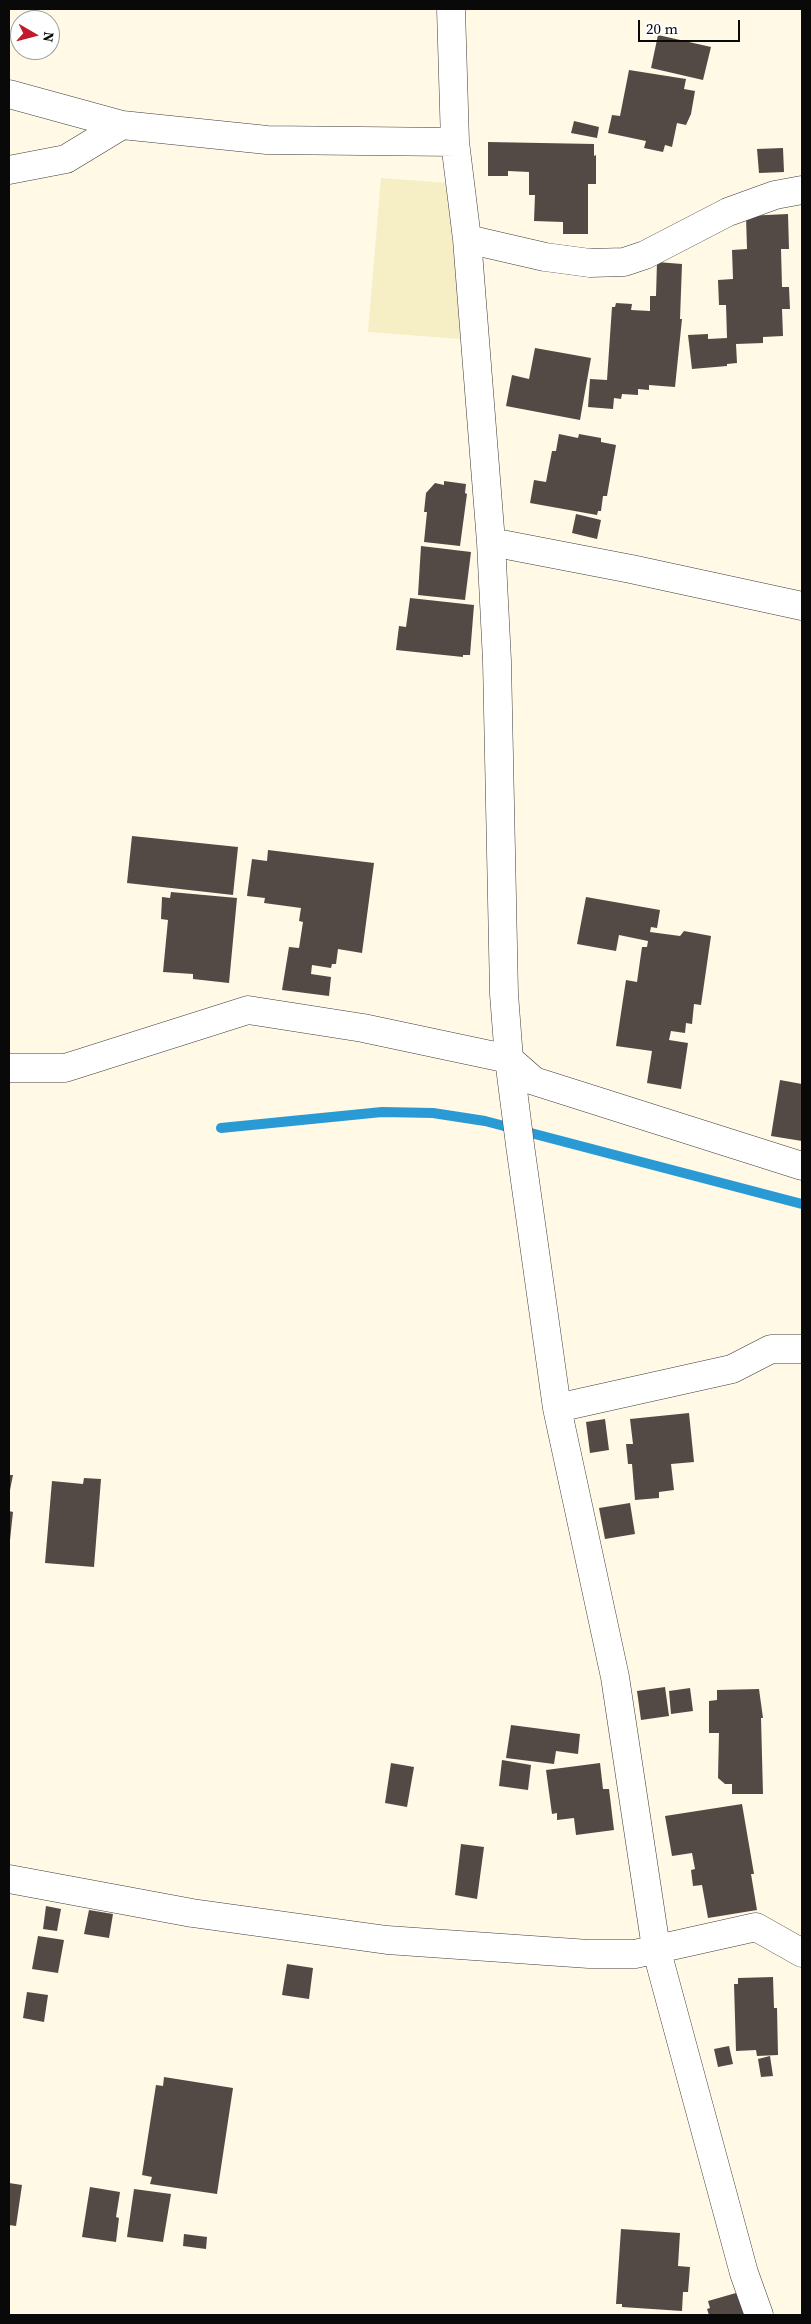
<!DOCTYPE html>
<style>
body{margin:0}
#map{position:relative;width:811px;height:2324px;overflow:hidden;background:#fff9e6;font-family:"Source Serif 4",serif}
canvas{display:block}
.frame{position:absolute;inset:0;border:10px solid #090909;pointer-events:none}
.north{position:absolute;left:10px;top:10px;width:50px;height:50px;box-sizing:border-box;background:#fff;border:1px solid #9d9d9d;border-radius:50%;rotate:98deg;font-size:14px;font-weight:700;line-height:20px;text-align:center;color:#090909}
.north::after{content:'';display:block;margin:auto;width:18px;height:22px;background:#c01b2c;clip-path:polygon(50% 0,100% 100%,50% 72%,0 100%)}
.scale{position:absolute;left:638px;top:20px;width:102px;height:22px;box-sizing:border-box;border:2px solid #090909;border-top:0;padding-left:6px;font-size:15px;line-height:18px;white-space:nowrap;color:#090909;-webkit-text-stroke:4px #fff;paint-order:stroke}
</style>
<div id="map">
<canvas width="811" height="2324"></canvas>
<div class="frame"></div>
<div class="north">N</div>
<div class="scale">20 m</div>
</div>
<script>
const c = document.querySelector('canvas').getContext('2d');
c.lineJoin = 'round';
function fill(path, color) {
  c.fillStyle = color;
  c.fill(path, 'evenodd');
}
function shape(rows) {
  const path = new Path2D();
  for (const r of rows) {
    path.moveTo(r[0], r[1]);
    for (let i = 2; i < r.length; i += 2) path.lineTo(r[i], r[i + 1]);
  }
  return path;
}
function stroke(path, color, width, dash) {
  c.strokeStyle = color;
  c.lineWidth = width;
  c.lineCap = dash ? 'butt' : 'round';
  c.setLineDash(dash || []);
  c.stroke(path);
}
fill(shape([
 [381,178,448,183,461,339,368,332]
]), '#f6efc5');
stroke(shape([
 [221,1128,382,1112,433,1113,485,1121,802,1204]
]), '#2a9ad5', 10);
fill(shape([
 [658,35,711,47,703,80,651,68],
 [629,70,686,79,684,89,695,91,691,114,686,125,677,123,672,147,665,145,663,152,644,148,646,141,608,133,612,115,620,116],
 [574,121,599,127,597,138,571,133],
 [488,142,594,144,594,156,596,155,596,184,588,184,588,234,563,234,563,222,534,221,535,195,529,195,529,172,508,171,508,176,488,176],
 [783,148,784,172,759,173,757,149],
 [788,214,789,249,781,249,782,287,789,287,790,309,782,309,783,336,763,337,763,343,736,344,737,363,727,364,727,366,692,369,688,335,708,334,708,339,727,338,726,305,719,305,718,280,733,279,732,250,747,249,746,216],
 [657,262,682,264,680,319,682,319,675,387,649,385,649,390,638,389,638,395,622,394,621,399,614,398,613,409,588,407,590,379,607,380,612,307,615,307,616,303,632,304,631,310,650,311,650,296,656,296],
 [535,348,591,358,580,420,506,406,512,375,529,379],
 [559,434,578,438,579,434,601,438,601,442,616,445,607,496,603,496,601,511,598,511,597,515,530,503,534,480,546,482,552,451,556,451],
 [444,481,466,484,465,493,467,494,460,546,424,542,427,512,424,512,426,493,435,483,444,485],
 [576,514,601,520,597,539,572,533],
 [421,546,471,552,465,600,418,595],
 [410,598,474,605,470,655,463,655,463,657,396,650,399,626,406,627],
 [132,836,238,847,233,895,127,883],
 [268,850,374,863,362,953,338,949,336,964,332,964,331,968,312,965,311,974,331,977,329,996,282,990,289,947,299,948,303,922,299,921,301,908,264,903,265,898,247,896,252,859,267,861],
 [171,892,237,898,229,983,193,979,193,974,163,972,168,920,161,919,162,897,170,898],
 [586,897,660,910,657,928,651,927,650,932,680,936,684,931,711,936,701,1005,694,1004,692,1024,686,1023,685,1033,671,1031,669,1040,688,1043,681,1089,647,1083,652,1051,616,1046,626,980,637,982,642,947,647,947,648,941,619,935,616,951,577,944],
 [780,1080,802,1084,802,1141,771,1136],
 [689,1413,694,1462,671,1464,674,1490,659,1492,659,1498,635,1500,632,1464,628,1464,626,1444,633,1444,630,1419],
 [605,1419,609,1450,590,1453,586,1422],
 [9,1475,13,1475,10,1490,9,1490],
 [84,1478,101,1479,94,1567,45,1563,52,1481,83,1484],
 [630,1503,635,1534,605,1539,599,1508],
 [9,1511,13,1512,10,1540,9,1539],
 [665,1687,669,1716,641,1720,637,1691],
 [690,1688,693,1711,671,1714,669,1691],
 [759,1689,763,1718,761,1718,763,1794,732,1794,732,1784,725,1784,718,1778,719,1733,709,1733,709,1701,717,1700,717,1690],
 [511,1725,580,1734,578,1754,556,1751,554,1764,506,1758],
 [502,1760,531,1765,528,1790,499,1786],
 [391,1763,414,1767,407,1807,385,1803],
 [600,1763,603,1789,609,1789,614,1830,576,1835,574,1818,557,1820,557,1813,552,1814,546,1770],
 [742,1804,754,1874,751,1874,757,1910,708,1918,702,1885,693,1886,691,1870,695,1869,692,1853,672,1856,665,1816],
 [461,1844,484,1847,477,1899,455,1895],
 [46,1906,61,1909,57,1931,43,1929],
 [89,1910,113,1914,109,1938,84,1934],
 [38,1936,64,1940,58,1973,32,1969],
 [287,1964,313,1968,309,1999,282,1995],
 [773,1977,774,2008,777,2008,778,2055,757,2056,756,2050,736,2051,734,1984,738,1984,738,1978],
 [27,1992,48,1995,44,2022,23,2018],
 [729,2046,733,2064,718,2067,714,2049],
 [770,2056,773,2076,761,2077,758,2059],
 [164,2077,233,2088,217,2194,150,2184,152,2177,142,2175,156,2085,163,2086],
 [9,2183,22,2185,16,2226,9,2225],
 [90,2187,120,2192,116,2217,119,2218,116,2242,82,2237],
 [134,2189,171,2194,163,2242,127,2237],
 [621,2229,680,2233,678,2266,690,2267,688,2292,683,2292,682,2311,622,2307,622,2304,616,2304],
 [184,2234,207,2237,206,2249,183,2246],
 [743,2291,749,2315,709,2315,707,2309,710,2308,708,2301]
]), '#534a45');
const street = shape([
 [451,9,455,142,467,239,491,542,497,661,504,994,509,1059,520,1145,557,1408,615,1677,656,1948,744,2273,759,2315],
 [9,94,122,125,267,140,455,142],
 [9,170,66,159,122,125],
 [467,239,545,257,590,263,624,262,645,255,728,212,775,195,802,190],
 [491,542,631,569,802,606],
 [9,1068,65,1068,248,1010,363,1028,509,1059,534,1081,802,1166],
 [557,1408,732,1369,771,1349,802,1349],
 [9,1879,192,1913,387,1940,589,1954,635,1954,756,1927,802,1953]
]);
stroke(street, '#3c3c3c', 29);
stroke(street, '#fff', 28);
</script>
